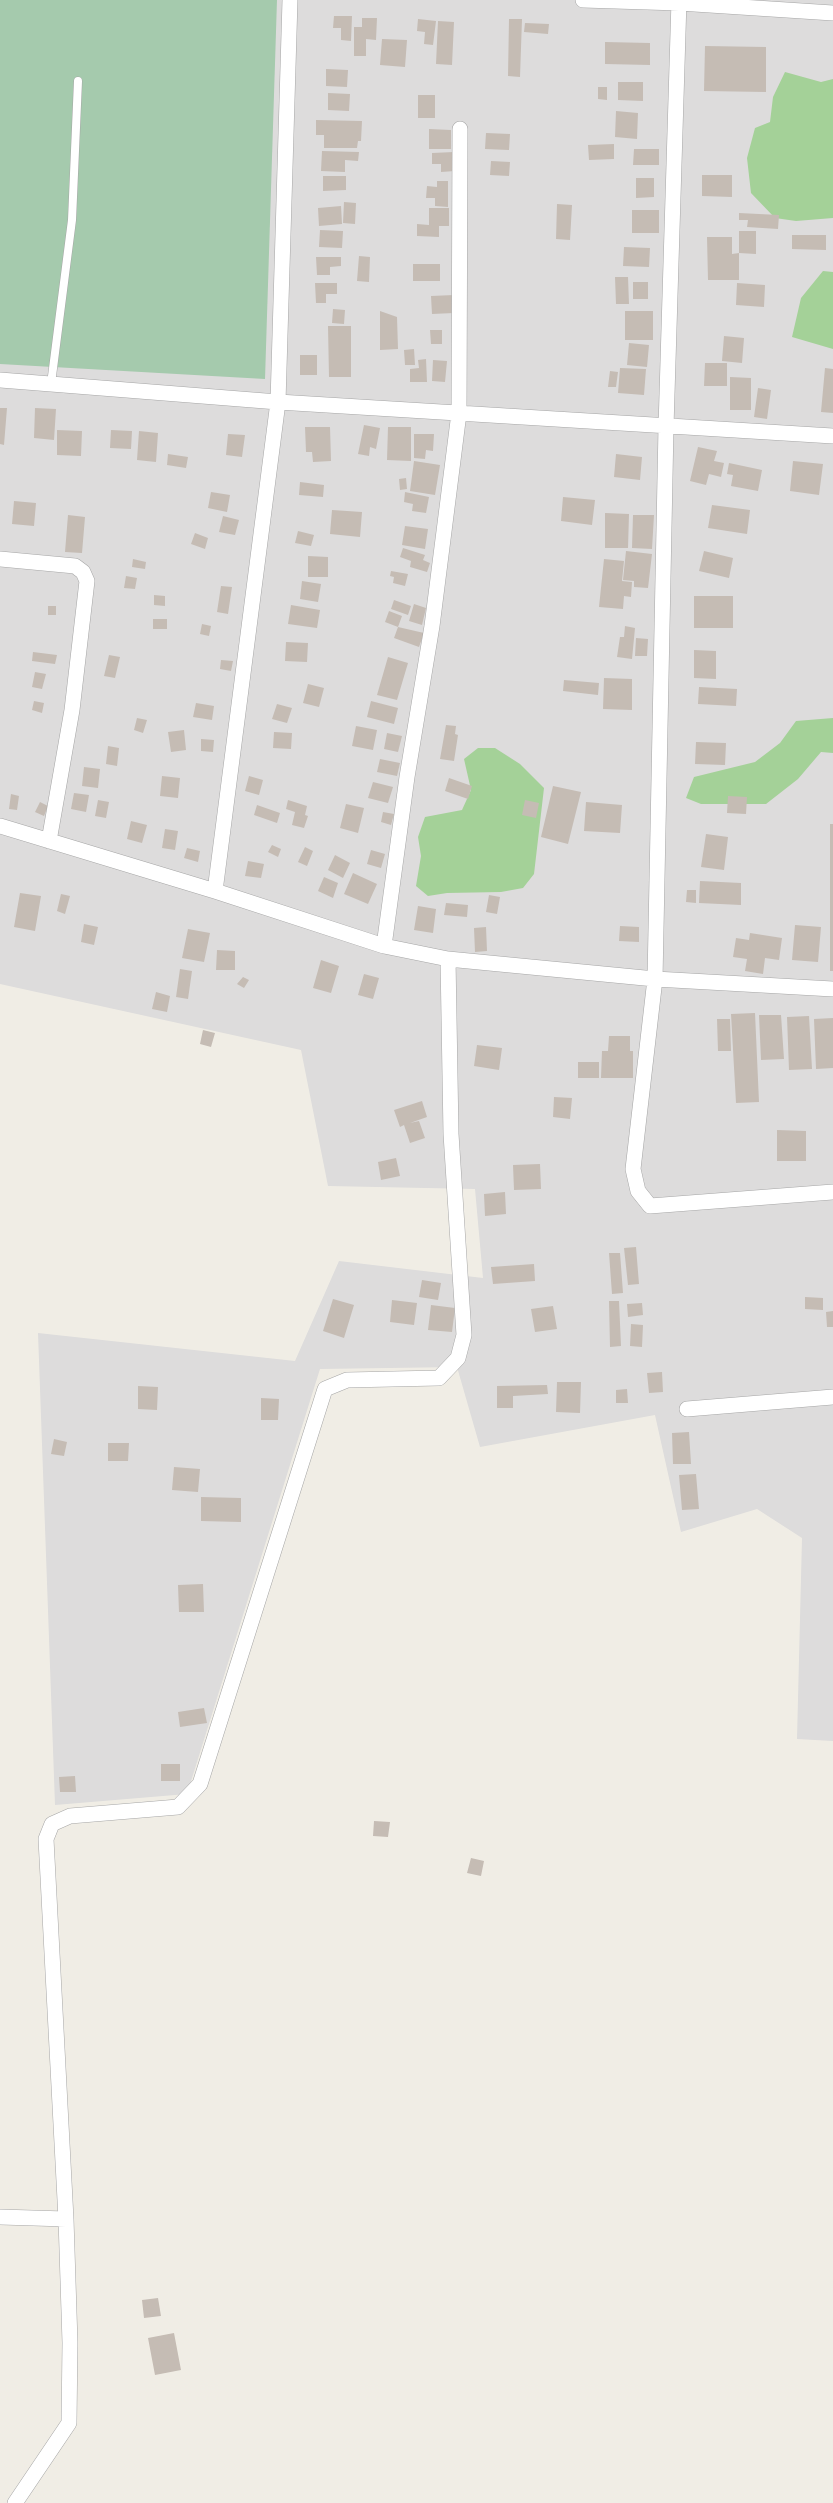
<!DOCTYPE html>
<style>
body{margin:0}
canvas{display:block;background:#f0ede5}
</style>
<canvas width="833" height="2503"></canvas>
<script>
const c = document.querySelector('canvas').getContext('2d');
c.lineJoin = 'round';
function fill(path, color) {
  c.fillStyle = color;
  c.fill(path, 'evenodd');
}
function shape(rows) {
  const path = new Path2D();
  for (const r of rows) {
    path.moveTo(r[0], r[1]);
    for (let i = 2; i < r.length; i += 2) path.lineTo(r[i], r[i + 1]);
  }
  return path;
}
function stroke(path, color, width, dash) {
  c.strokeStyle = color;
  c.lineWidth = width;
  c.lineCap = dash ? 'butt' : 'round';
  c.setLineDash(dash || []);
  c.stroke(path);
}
fill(shape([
 [0,0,833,0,833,1741,797,1739,802,1538,757,1509,681,1532,655,1415,480,1447,457,1367,320,1369,187,1794,55,1805,38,1333,295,1361,339,1261,483,1278,475,1189,328,1186,301,1050,0,984]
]), '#dddcdc');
fill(shape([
 [785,72,821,82,833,79,833,218,796,221,775,218,751,193,747,158,755,128,770,122,773,97],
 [823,271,833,272,833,349,792,337,801,298],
 [833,718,833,753,821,752,798,779,766,804,701,804,686,798,694,777,755,762,780,743,796,721],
 [478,748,495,748,520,764,544,788,534,874,523,888,501,892,447,893,428,896,416,886,421,856,418,837,425,817,462,810,471,790,464,759]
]), '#a4d198');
fill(shape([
 [0,0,277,0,265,379,0,364]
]), '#a5caad');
fill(shape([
 [334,16,352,16,351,41,341,40,341,28,333,28],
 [362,18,377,18,376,40,366,39,366,56,354,56,354,27,362,27],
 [418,19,436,21,433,45,424,44,425,32,417,31],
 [509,19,522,19,520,77,508,76],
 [438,21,454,22,452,65,436,64],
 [525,23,549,24,548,34,524,32],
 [382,39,407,40,405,67,380,65],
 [605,42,650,43,650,65,605,64],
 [705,46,766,47,766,92,704,91],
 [326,69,348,70,347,87,326,86],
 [618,82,643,82,643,101,618,100],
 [598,87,607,87,607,100,598,99],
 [328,93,350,94,349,111,328,110],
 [418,95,435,95,435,118,418,118],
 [616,111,638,113,637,139,615,137],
 [316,120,362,121,361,141,358,141,357,148,324,148,324,135,316,135],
 [429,129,451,130,451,149,429,149],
 [486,133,510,134,509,150,485,149],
 [614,144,614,159,589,160,588,145],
 [634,149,659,149,659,165,633,165],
 [322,151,359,152,358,161,345,160,345,172,321,171],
 [454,152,455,171,441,172,441,164,432,164,432,153],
 [491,161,510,162,509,176,490,175],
 [702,175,732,175,732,197,702,196],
 [323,176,346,176,346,190,323,191],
 [636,178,654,178,654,197,636,198],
 [437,181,448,181,448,207,435,206,435,198,426,198,427,186,437,187],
 [344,202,356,203,355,224,343,223],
 [557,204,572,205,570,240,556,239],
 [341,206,342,224,319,226,318,208],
 [429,208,449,208,449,226,439,226,439,237,417,236,417,224,429,225],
 [632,210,659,210,659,233,632,233],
 [739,213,779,215,778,229,747,227,748,220,739,220],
 [320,230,343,231,342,248,319,247],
 [739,231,756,231,756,254,739,253,739,280,708,280,707,237,732,237,732,254,739,253],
 [792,235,826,235,826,250,792,249],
 [624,247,650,248,649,267,623,266],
 [359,256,370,257,369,282,357,281],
 [316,257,341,257,341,266,330,267,330,275,317,275],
 [413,264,440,264,440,281,413,281],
 [615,277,628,277,629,304,616,304],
 [633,282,648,282,648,299,633,299],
 [315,283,337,283,337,294,326,294,326,303,316,303],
 [737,283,765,285,764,307,736,305],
 [454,295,454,313,432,314,431,296],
 [333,309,345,310,344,324,332,323],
 [380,311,397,317,398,349,380,350],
 [625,311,653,311,653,340,625,340],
 [328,326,351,326,351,377,329,377],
 [430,330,442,330,442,344,431,344],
 [724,336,744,338,742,363,722,361],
 [629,343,649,345,647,367,627,365],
 [414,349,415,365,405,365,404,350],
 [300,355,317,355,317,375,300,375],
 [426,359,427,382,410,382,410,369,419,368,418,360],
 [433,360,447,361,445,382,432,381],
 [705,363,727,363,727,386,704,386],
 [620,368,646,369,644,395,618,393],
 [825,368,833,369,833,413,821,412],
 [610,371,618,372,616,387,608,387],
 [730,377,751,378,751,410,730,410],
 [758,388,771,390,767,419,754,417],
 [0,408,7,408,4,445,0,444],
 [35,408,56,409,54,440,34,438],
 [364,425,380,428,376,449,370,447,369,456,358,454],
 [305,427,330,427,331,461,313,462,312,452,306,452],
 [388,427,411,427,411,461,387,460],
 [57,430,82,431,81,456,57,455],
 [111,430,132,431,131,449,110,448],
 [139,431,158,433,156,462,137,460],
 [228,434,245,435,242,457,226,455],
 [414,434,434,434,433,451,426,450,425,459,414,458],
 [698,447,717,451,714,461,724,463,721,477,709,474,706,485,690,481],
 [168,454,188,457,186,468,167,465],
 [616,454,642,457,640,480,614,477],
 [414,461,440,465,435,495,410,491],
 [793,461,823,464,819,495,790,491],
 [729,463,762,470,758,491,731,486,733,475,727,474],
 [406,478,407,489,400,490,399,479],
 [300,482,324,485,323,497,299,495],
 [211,492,230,495,227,512,208,508],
 [405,492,429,497,426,513,412,511,413,504,404,502],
 [563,497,595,500,592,525,561,521],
 [14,501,36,503,34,526,12,524],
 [712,505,750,510,747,534,708,528],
 [332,510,362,512,360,537,330,534],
 [605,513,629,514,628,548,605,548],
 [68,515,85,517,82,553,65,552],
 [633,515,654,515,652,549,632,548],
 [223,516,239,520,235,535,219,532],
 [405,526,428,529,425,549,402,545],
 [298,531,314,535,311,546,295,543],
 [195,533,208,538,205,549,191,544],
 [403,548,425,555,423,560,430,563,427,572,410,567,411,561,400,557],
 [626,551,652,554,648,588,634,587,634,581,623,580],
 [704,551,733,558,729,578,699,571],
 [308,556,328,557,328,577,308,577],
 [133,559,146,562,145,569,132,567],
 [604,559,624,561,622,581,632,582,631,597,624,596,623,609,599,607],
 [391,571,408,574,405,586,393,583,394,577,390,576],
 [126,576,137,578,135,589,124,588],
 [302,581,321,584,318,602,300,599],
 [221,586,232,587,228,614,217,612],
 [154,595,165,596,165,606,154,605],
 [694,596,733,596,733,628,694,628],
 [394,600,411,606,408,615,391,609],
 [414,604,426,608,422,625,409,621],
 [291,605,320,610,317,628,288,624],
 [48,606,56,606,56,615,48,615],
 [389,611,402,616,398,627,385,622],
 [153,619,167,619,167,629,153,629],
 [202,624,211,626,209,636,200,634],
 [625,626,635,628,632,659,617,657,620,637,624,637],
 [398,627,424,633,419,647,394,638],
 [636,638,648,639,647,656,635,656],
 [286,642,308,643,307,662,285,661],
 [694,650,716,651,716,679,694,678],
 [33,652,57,655,55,664,32,661],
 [109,655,120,657,115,678,104,676],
 [388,657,408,663,397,700,377,695],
 [221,660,233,661,231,671,220,669],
 [35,672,46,674,42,689,32,687],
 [604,678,632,679,632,710,603,709],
 [564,680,599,683,598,695,563,691],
 [308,684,324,688,319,707,303,703],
 [699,687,737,689,736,706,698,704],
 [34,701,44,703,42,713,32,710],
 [371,701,398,708,394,724,367,717],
 [196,703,214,706,212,720,193,717],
 [277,704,292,708,287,723,272,719],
 [137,718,147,720,143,733,134,730],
 [446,725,456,726,455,734,458,735,454,761,440,759],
 [356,726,377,730,373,750,352,746],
 [184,730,186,750,171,752,168,732],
 [274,732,292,733,291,749,273,748],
 [387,733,402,736,398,752,384,749],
 [201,739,214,740,213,752,201,751],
 [696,742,726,743,725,765,695,764],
 [108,746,119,748,117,766,106,764],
 [380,759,400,763,397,776,377,772],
 [84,767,100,769,98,788,82,786],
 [162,776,180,778,178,798,160,796],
 [249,776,263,780,259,795,245,791],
 [449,778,472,786,468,799,445,791],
 [373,782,393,787,388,803,368,798],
 [553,786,581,792,568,844,541,837],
 [74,793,89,795,86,812,71,809],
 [11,794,19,796,17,810,9,809],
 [728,796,747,797,746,814,727,813],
 [98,800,109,802,106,818,95,816],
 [288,800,307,806,305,815,308,816,304,828,292,825,295,812,286,809],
 [525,800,539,803,536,818,522,815],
 [40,802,48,806,44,816,35,812],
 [586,802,622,805,620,833,584,831],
 [346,804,364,808,358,833,340,828],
 [257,805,280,813,277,823,254,815],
 [383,812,394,814,391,825,381,822],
 [131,821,147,825,142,843,127,839],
 [830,824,833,824,833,971,830,971],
 [165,829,178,831,175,850,162,848],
 [706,834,728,837,724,870,701,867],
 [272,845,281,849,278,857,268,852],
 [305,847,313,851,307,866,298,862],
 [187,848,200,851,198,862,184,858],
 [371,850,385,854,381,868,367,864],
 [335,855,350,863,343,878,328,870],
 [248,861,264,864,261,878,245,876],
 [353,873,377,884,368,904,344,894],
 [324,877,338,883,333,898,318,891],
 [700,881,741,883,741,905,699,903],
 [687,890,696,890,696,903,686,902],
 [20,893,41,896,35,931,14,927],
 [61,894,70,896,65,914,57,911],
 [489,895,500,897,497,914,486,912],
 [446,903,468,905,467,917,444,915],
 [418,906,436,909,433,933,414,930],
 [84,924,98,927,94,945,81,942],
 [795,925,821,927,818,962,792,960],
 [620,926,639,927,639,942,619,941],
 [486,927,487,951,475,952,474,928],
 [188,929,210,933,204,962,182,958],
 [750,933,782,938,779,960,765,958,763,974,745,971,747,959,733,957,736,938,749,940],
 [217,950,235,951,235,970,216,970],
 [321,960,339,966,331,993,313,988],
 [180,969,192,971,188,999,176,997],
 [364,974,379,978,373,999,358,995],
 [243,977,249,980,244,988,237,984],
 [156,992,170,996,167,1012,152,1009],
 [755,1013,759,1102,736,1103,731,1014],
 [759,1015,781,1015,784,1059,761,1060],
 [809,1016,812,1069,789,1070,787,1017],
 [833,1018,833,1068,816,1069,814,1019],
 [717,1019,730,1019,731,1051,718,1051],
 [203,1030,215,1033,211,1047,200,1044],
 [609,1036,630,1036,630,1051,633,1051,633,1078,601,1078,602,1051,608,1051],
 [477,1045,502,1048,499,1070,474,1066],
 [578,1062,599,1062,599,1078,578,1078],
 [554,1097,572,1098,570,1119,553,1117],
 [422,1101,427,1117,410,1123,419,1121,425,1138,410,1143,404,1125,400,1127,394,1110],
 [777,1130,806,1131,806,1161,777,1161],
 [396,1158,400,1176,381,1180,378,1162],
 [540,1164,541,1189,514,1190,513,1165],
 [505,1192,506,1214,485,1216,484,1194],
 [636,1247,639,1284,628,1285,624,1248],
 [609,1253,620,1253,623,1293,612,1294],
 [534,1264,535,1281,493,1284,491,1267],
 [422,1280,441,1283,438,1300,419,1297],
 [805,1297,823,1298,823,1310,805,1309],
 [333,1299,354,1305,344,1338,323,1331],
 [392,1300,417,1303,414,1325,390,1322],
 [609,1301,619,1301,621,1346,610,1347],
 [642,1303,643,1315,628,1317,627,1304],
 [431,1305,455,1308,452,1332,428,1330],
 [553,1306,557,1329,535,1332,531,1309],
 [833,1311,833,1327,827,1327,826,1312],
 [631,1324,643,1325,642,1347,630,1346],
 [662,1372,663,1392,649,1393,647,1373],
 [557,1382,581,1382,580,1413,556,1412],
 [547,1385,548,1394,513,1396,513,1408,497,1408,497,1386],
 [138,1386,158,1387,157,1410,138,1409],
 [627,1389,628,1403,616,1403,616,1390],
 [261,1398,279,1399,278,1420,261,1420],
 [689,1432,691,1464,673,1464,672,1433],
 [54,1439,67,1442,64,1456,51,1454],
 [108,1443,129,1443,128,1461,108,1461],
 [174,1467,200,1469,198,1492,172,1490],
 [696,1474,699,1509,682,1510,679,1475],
 [201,1497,241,1498,241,1522,201,1521],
 [203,1584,204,1612,179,1612,178,1585],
 [204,1708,207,1723,180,1727,178,1712],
 [161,1764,180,1764,180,1781,161,1781],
 [75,1776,76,1792,60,1792,59,1777],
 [374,1821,390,1822,388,1837,373,1836],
 [471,1858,484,1861,481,1876,467,1873],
 [158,2298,161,2316,144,2318,142,2300],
 [174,2333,181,2370,155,2375,148,2338]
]), '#c5bcb4');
const lane = shape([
 [51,384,72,220,78,81]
]);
const street = shape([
 [583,0,679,3,833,13],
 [679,0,666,427,655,979,633,1169,638,1191,650,1206,833,1192],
 [0,380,278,402,833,436],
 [0,559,75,566,83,572,87,581,72,710,49,841],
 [0,826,215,891,384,946,448,959,655,979,833,989],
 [215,891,278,402,290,0],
 [384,946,407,777,432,626,459,413,460,129],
 [687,1409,833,1397],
 [0,2217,66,2219],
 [15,2503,69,2423,70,2343,66,2219,46,1839,52,1824,70,1816,178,1807,200,1784,325,1389,347,1380,439,1378,458,1358,464,1335,451,1134,448,959]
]);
stroke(lane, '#a6a6a6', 9);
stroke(street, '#a6a6a6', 16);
stroke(lane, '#fff', 8);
stroke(street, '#fff', 15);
</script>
